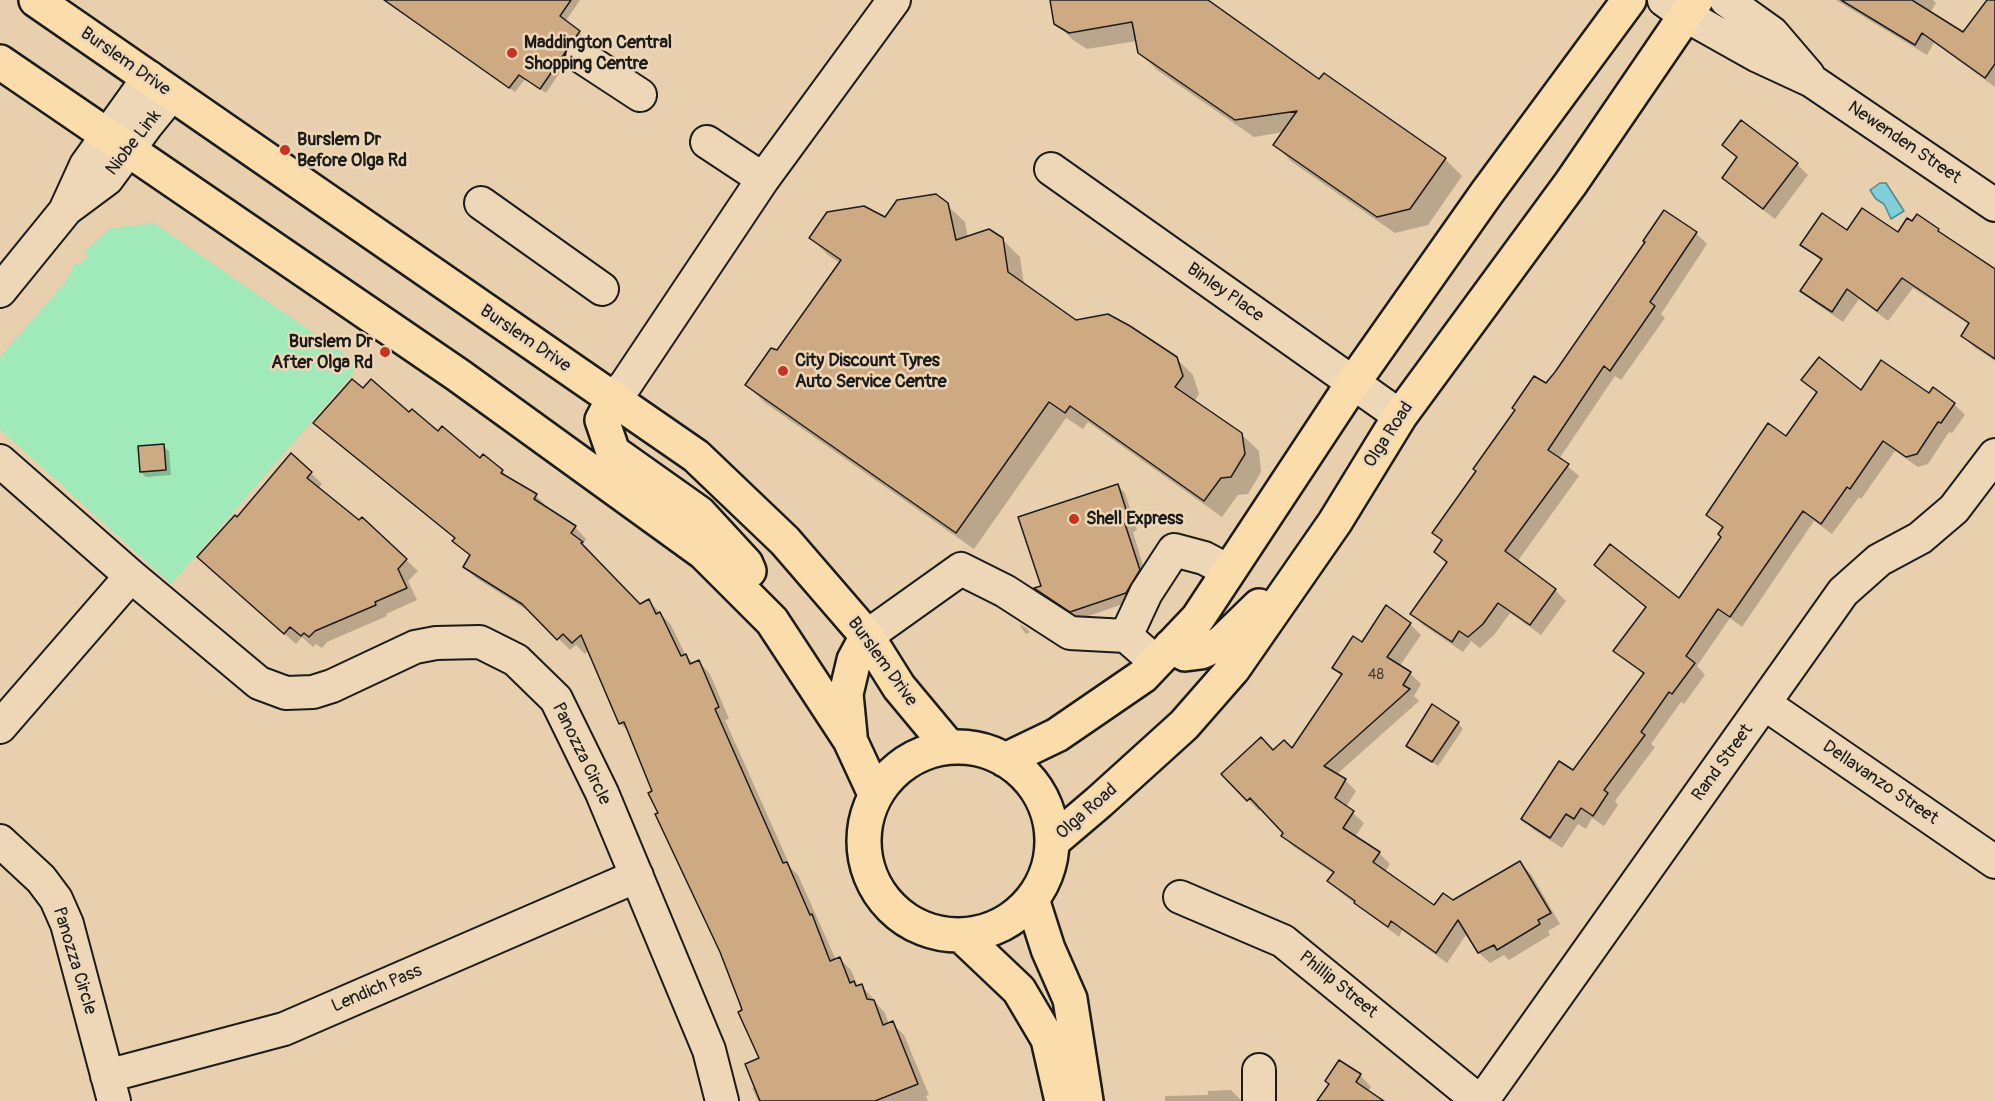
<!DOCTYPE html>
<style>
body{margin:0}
canvas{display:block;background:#e8cfad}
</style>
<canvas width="1995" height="1101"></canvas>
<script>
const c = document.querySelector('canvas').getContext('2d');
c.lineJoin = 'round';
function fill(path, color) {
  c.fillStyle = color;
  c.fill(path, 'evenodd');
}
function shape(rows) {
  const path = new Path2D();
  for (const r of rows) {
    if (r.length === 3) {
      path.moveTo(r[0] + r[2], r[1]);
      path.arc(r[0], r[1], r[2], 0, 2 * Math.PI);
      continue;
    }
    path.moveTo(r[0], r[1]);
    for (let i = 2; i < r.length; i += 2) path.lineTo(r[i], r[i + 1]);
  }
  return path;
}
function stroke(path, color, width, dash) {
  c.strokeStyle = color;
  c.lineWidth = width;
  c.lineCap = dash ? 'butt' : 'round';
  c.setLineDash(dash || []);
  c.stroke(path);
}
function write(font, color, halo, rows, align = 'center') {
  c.font = font + ' Pangolin,sans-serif';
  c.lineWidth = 5;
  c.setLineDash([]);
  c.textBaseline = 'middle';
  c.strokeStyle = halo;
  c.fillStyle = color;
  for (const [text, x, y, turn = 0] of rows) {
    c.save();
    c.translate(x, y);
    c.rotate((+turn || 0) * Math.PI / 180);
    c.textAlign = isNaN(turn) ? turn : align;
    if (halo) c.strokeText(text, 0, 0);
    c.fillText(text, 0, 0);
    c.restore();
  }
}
fill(shape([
 [154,223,360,365,171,584,0,429,0,357,66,281,76,262,80,264,88,255,84,252,111,228]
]), '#a0e9b8');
const water = shape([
 [1880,183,1886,183,1904,211,1891,219,1884,204,1876,199,1870,190,1880,183]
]);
fill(water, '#7fcfda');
stroke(water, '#57878e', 1.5);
fill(shape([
 [384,0,580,0,565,22,584,37,546,93,525,79,515,92],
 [1052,0,1205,0,1320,81,1445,159,1462,176,1428,225,1395,233,1292,162,1275,145,1284,132,1254,137,1157,70,1139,52,1137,41,1087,49,1073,40,1056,23],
 [1836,0,1933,0,1936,3,1930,13,1964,34,1989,0,1995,0,1995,87,1934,43,1927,55],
 [1724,145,1797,164,1808,175,1775,219,1735,189,1724,178,1738,159],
 [947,205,965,222,968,238,1002,239,1020,257,1024,285,1076,321,1176,358,1193,375,1199,394,1194,402,1241,434,1259,451,1261,472,1248,494,1238,495,1222,517,1088,422,1083,429,1066,418,974,549,764,402,747,385,778,352,840,263,828,255,811,238],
 [1938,230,1945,237,1995,271,1995,361,1974,347,1963,336,1970,325,1913,288,1888,321,1859,299,1843,322,1814,302,1802,291,1822,262,1802,244,1847,232,1898,234],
 [1696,233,1707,244,1661,314,1665,318,1621,380,1615,376,1559,459,1579,476,1517,562,1555,590,1566,601,1541,635,1510,613,1494,635,1480,648,1471,641,1463,652,1423,625,1412,614,1447,564,1436,552,1443,541,1434,533,1546,385],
 [1803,380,1861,392,1929,395,1954,404,1965,415,1952,433,1949,432,1928,464,1918,467,1895,451,1861,499,1859,497,1832,534,1814,521,1742,627,1730,618,1697,666,1705,675,1684,704,1681,702,1651,744,1655,747,1615,801,1618,805,1604,826,1592,818,1586,829,1578,824,1562,848,1534,830,1523,819,1573,772,1644,675,1615,651,1647,608,1596,565,1680,601,1723,537,1723,529,1708,515,1786,438,1818,394],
 [363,391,409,414,480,460,502,471,513,482,536,496,547,507,546,509,575,527,586,539,583,544,593,554,592,556,640,605,649,601,671,625,686,656,694,664,699,662,710,674,729,719,725,720,791,868,798,875,836,960,840,959,851,970,858,987,861,986,873,998,875,1002,885,1013,889,1024,892,1023,904,1035,929,1095,926,1096,928,1101,758,1101,752,1088,756,1087,760,1058,744,1011,721,951,660,814,654,792,630,733,621,724,589,650,585,654,576,645,570,650,535,615,476,578,465,567,471,557,454,541,456,539],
 [163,446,169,451,171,475,146,477,141,472],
 [311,473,322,484,318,489,359,522,362,519,418,571,408,581,417,600,386,614,387,616,327,642,322,648,316,644,313,647,302,637,296,644,210,568,237,520],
 [1117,485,1125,493,1137,530,1133,532,1147,579,1134,600,1080,619,1044,596,1036,589,1043,587],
 [1019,624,1026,628,1030,632,1026,634],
 [1410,624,1421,635,1399,667,1410,673,1421,684,1414,696,1419,701,1336,775,1345,780,1356,791,1346,807,1364,823,1355,837,1379,853,1390,864,1385,872,1435,907,1453,902,1520,863,1531,874,1560,924,1548,931,1550,935,1509,960,1504,955,1490,963,1479,953,1468,932,1447,963,1402,930,1399,937,1340,892,1329,881,1334,874,1294,847,1283,836,1285,833,1261,808,1259,811,1223,774,1274,752,1292,750,1343,676,1334,667,1362,644],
 [1458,723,1463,729,1438,766,1408,746],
 [1360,1075,1371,1087,1368,1092,1382,1101,1319,1101],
 [1231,1090,1242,1101,1165,1101,1165,1096,1208,1095,1208,1091]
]), '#0003');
const building = shape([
 [384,0,571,0,560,16,580,31,540,89,519,75,509,88,384,0],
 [1050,0,1208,0,1319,79,1324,73,1446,158,1410,209,1377,217,1273,145,1297,111,1235,120,1138,53,1132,22,1069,33,1054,24,1050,0],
 [1841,0,1912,0,1963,32,1987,0,1995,0,1995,64,1985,78,1922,33,1915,45,1841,0],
 [1741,120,1798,163,1763,209,1722,178,1737,157,1722,145,1741,120],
 [936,194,948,203,956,240,989,229,1003,238,1008,272,1076,320,1108,314,1130,326,1177,357,1183,376,1175,387,1242,433,1245,454,1231,477,1221,478,1204,501,1070,406,1065,413,1049,402,956,533,745,385,771,348,777,350,841,260,809,238,827,212,864,206,885,217,897,200,936,194],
 [1862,208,1898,232,1907,218,1912,221,1917,214,1939,229,1938,231,1995,269,1995,359,1961,336,1969,323,1902,278,1877,311,1847,289,1832,312,1800,291,1822,259,1800,245,1822,213,1847,230,1862,208],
 [1664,210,1697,232,1650,302,1655,306,1610,371,1604,366,1548,450,1569,464,1505,551,1556,589,1530,625,1498,603,1483,624,1468,637,1459,631,1452,642,1410,614,1447,562,1434,552,1442,540,1432,533,1476,471,1473,469,1515,410,1512,408,1534,376,1546,383,1555,372,1645,242,1643,241,1664,210],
 [1819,357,1861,390,1881,360,1929,393,1933,387,1955,403,1941,423,1938,422,1917,454,1906,457,1883,441,1850,489,1847,487,1821,524,1803,511,1730,617,1718,609,1686,656,1695,663,1672,694,1669,692,1641,732,1645,735,1604,790,1608,793,1593,816,1581,808,1574,819,1566,814,1550,838,1521,819,1559,761,1573,770,1644,673,1613,651,1646,607,1594,565,1610,544,1679,598,1721,537,1718,534,1723,527,1706,515,1768,423,1786,436,1817,392,1801,380,1819,357],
 [352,379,363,388,371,379,409,412,412,409,438,431,442,426,480,458,483,454,503,470,501,473,537,494,534,499,576,526,571,533,583,542,581,543,640,604,649,599,656,614,660,612,681,656,686,654,690,664,699,660,719,707,715,709,783,863,787,862,810,915,812,914,830,961,840,957,850,983,854,981,856,986,862,984,867,999,874,1000,883,1025,893,1021,918,1084,875,1101,760,1101,745,1064,759,1058,738,1012,742,1010,740,1004,720,952,655,814,658,813,648,793,652,791,624,722,619,724,581,635,572,643,563,634,557,640,522,604,463,567,470,555,452,541,455,538,313,423,352,379],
 [164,444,166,470,140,472,138,446,164,444],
 [291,453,312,472,307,478,359,520,362,517,407,559,398,569,407,588,375,602,376,605,315,631,309,637,304,633,301,636,290,627,284,634,197,557,235,515,237,517,291,453],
 [1118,484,1130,522,1125,524,1140,570,1126,593,1070,612,1034,588,1041,586,1018,517,1118,484],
 [1386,605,1411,623,1387,657,1411,672,1403,685,1410,689,1324,766,1346,779,1335,798,1354,811,1343,828,1380,852,1373,862,1434,905,1443,893,1453,900,1520,861,1551,913,1538,920,1540,924,1497,950,1494,945,1478,953,1458,920,1436,953,1391,921,1388,927,1354,903,1355,901,1327,881,1334,872,1281,836,1283,833,1250,798,1247,801,1221,774,1261,737,1273,750,1284,740,1292,748,1342,674,1332,668,1353,636,1362,642,1386,605],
 [1432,704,1459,722,1432,762,1406,746,1432,704],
 [1339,1060,1361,1074,1356,1082,1384,1101,1317,1101,1329,1084,1325,1081,1339,1060]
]);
fill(building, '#ceaa83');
stroke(building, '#1c1c1c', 1.5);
const minor = shape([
 [1664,0,1685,15,1758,56,1812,81,1995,205],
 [1726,0,1772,33,1808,75],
 [582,57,640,95],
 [707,142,763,179,894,0],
 [1051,169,1400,416],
 [481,203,602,289],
 [68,208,107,179,146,126,172,94],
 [0,291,65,211,86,165,149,77],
 [614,398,626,384,763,179],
 [0,461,131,576,259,683,286,693,313,692,332,686,415,647,436,643,480,642,516,660,556,699,602,793,709,1050,722,1101],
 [867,636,961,569,1005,591,1070,633,1126,636,1156,662],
 [1126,636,1146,593,1174,550,1204,558,1229,571],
 [1765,704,1995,862],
 [0,727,131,576],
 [0,841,41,879,56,899,67,924,114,1101],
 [1180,897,1283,941,1479,1101],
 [1259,1070,1259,1101],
 [107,1076,284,1029,637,876],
 [1482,1101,1843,592,1879,560,1920,538,1954,509,1995,455]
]);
const major = shape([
 [36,0,696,456,785,541,867,636,899,687,949,747],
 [0,62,458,375,704,553,772,621,850,740,875,794],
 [614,398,602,420,613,452,699,513,746,564,749,571],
 [1171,646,1185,654,1201,652,1221,643,1259,606],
 [850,735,846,694,854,660,867,636],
 [958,841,94],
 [1005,760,1057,735,1143,676,1198,618,1353,383,1486,194,1629,0],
 [1052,842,1099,802,1184,725,1233,669,1335,522,1400,416,1571,183,1696,0],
 [1032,899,1048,949,1070,999,1086,1101],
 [961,935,1019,990,1048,1039,1062,1101]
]);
stroke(minor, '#1c1c1c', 36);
stroke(major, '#1c1c1c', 38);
stroke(minor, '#edd7b6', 32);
stroke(major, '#faddab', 33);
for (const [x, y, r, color] of [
 [512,53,6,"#c8321e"],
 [285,150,6,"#c8321e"],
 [385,352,6,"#c8321e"],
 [783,371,6,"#c8321e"],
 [1074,519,6,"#c8321e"]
]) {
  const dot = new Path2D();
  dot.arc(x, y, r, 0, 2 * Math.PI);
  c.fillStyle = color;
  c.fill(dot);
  stroke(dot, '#edd7b6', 2);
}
write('15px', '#484036', null, [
 ["48",1376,675]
]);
write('bold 18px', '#1c1c1c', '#edd7b6', [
 ["Maddington Central",524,43],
 ["Shopping Centre",524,64],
 ["Burslem Dr",297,140],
 ["Before Olga Rd",297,161],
 ["Burslem Dr",373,342,"right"],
 ["After Olga Rd",373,363,"right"],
 ["City Discount Tyres",795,361],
 ["Auto Service Centre",795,382],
 ["Shell Express",1086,519]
], 'left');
write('18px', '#1c1c1c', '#edd7b6', [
 ["Burslem Drive",125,62,35],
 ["Niobe Link",134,143,-52],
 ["Newenden Street",1904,143,34],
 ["Binley Place",1225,293,35],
 ["Burslem Drive",525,339,34],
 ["Olga Road",1389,435,-57],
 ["Burslem Drive",882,662,54],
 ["Panozza Circle",581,754,64],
 ["Rand Street",1723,763,-54],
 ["Dellavanzo Street",1880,783,34],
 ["Olga Road",1087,812,-41],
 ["Panozza Circle",74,961,73],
 ["Phillip Street",1338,985,39],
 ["Lendich Pass",377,989,-23]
]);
</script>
